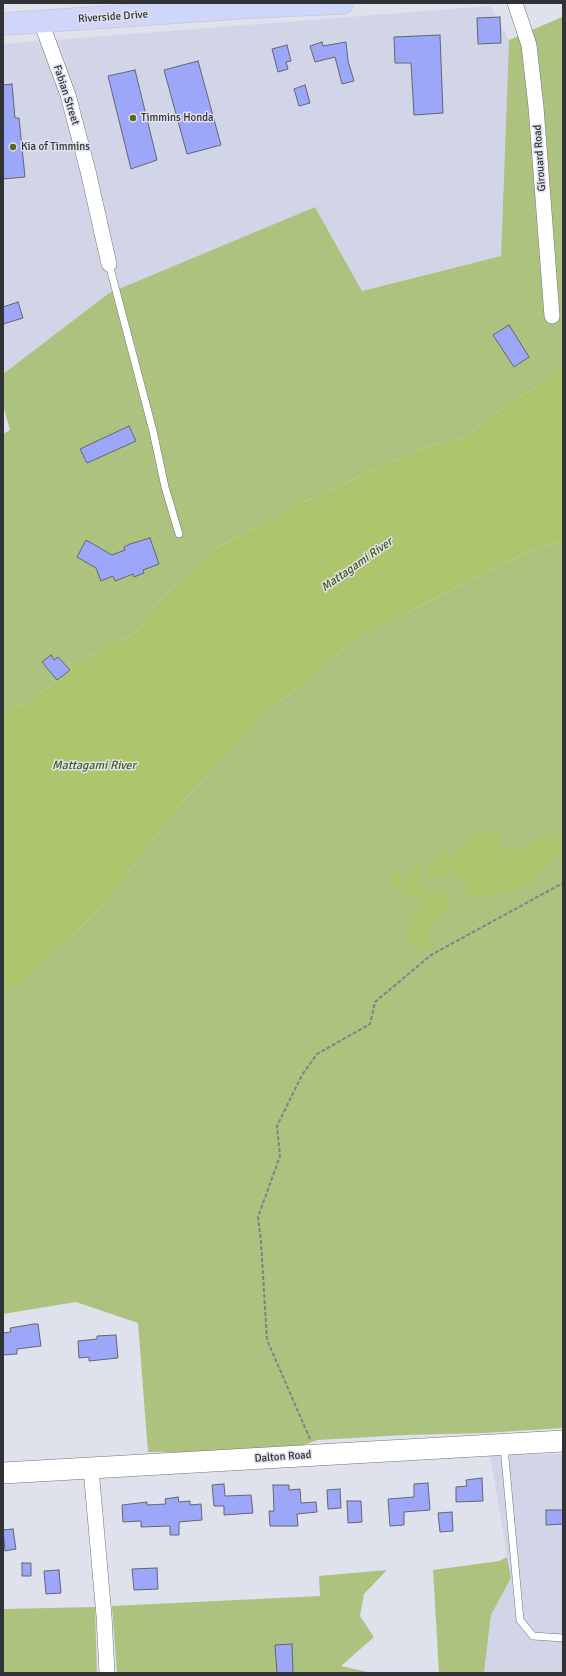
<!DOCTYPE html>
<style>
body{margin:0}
#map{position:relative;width:566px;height:1676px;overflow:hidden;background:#dfe1ec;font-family:Signika,sans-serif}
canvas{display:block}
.frame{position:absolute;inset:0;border:4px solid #313236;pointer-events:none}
</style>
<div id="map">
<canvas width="566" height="1676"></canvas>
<div class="frame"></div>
</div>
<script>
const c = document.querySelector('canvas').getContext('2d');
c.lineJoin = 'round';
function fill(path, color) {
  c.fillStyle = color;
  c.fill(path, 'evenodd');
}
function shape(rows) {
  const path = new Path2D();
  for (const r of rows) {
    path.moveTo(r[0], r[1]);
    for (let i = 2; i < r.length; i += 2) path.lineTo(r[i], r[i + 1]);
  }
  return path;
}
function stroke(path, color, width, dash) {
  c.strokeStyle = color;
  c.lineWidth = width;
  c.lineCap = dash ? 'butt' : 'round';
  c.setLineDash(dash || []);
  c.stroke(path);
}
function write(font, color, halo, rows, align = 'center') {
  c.font = font + ' Signika,sans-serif';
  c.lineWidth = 3;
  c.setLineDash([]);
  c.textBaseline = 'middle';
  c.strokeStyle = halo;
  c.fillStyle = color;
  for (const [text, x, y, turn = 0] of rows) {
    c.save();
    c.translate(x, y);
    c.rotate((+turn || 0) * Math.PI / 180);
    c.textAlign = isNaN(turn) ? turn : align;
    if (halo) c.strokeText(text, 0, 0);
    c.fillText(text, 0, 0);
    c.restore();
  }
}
fill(shape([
 [490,6,509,40,501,256,362,291,315,207,109,293,3,374,3,44],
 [563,1454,563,1673,484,1673,491,1615,511,1578,490,1455]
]), '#d2d5e7');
fill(shape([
 [563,15,563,370,489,417,468,436,423,448,396,460,288,509,213,550,156,604,139,631,81,661,35,697,3,714,3,434,10,430,3,405,3,374,109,293,315,207,362,291,501,256,509,40,562,17],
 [563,541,563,1428,484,1433,405,1435,318,1440,279,1453,148,1452,138,1323,76,1302,3,1314,3,994,17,986,100,909,177,808,271,707,300,687,350,643,485,572,522,555],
 [507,1557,511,1578,491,1615,484,1673,439,1673,433,1570,499,1561],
 [387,1570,364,1594,360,1616,374,1637,341,1666,372,1673,117,1673,112,1606,320,1596,319,1576],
 [95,1607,97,1673,3,1673,3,1609]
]), '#aec280');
fill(shape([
 [563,370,563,541,522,555,485,572,350,643,300,687,271,707,177,808,100,909,17,986,3,994,3,714,35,697,81,661,139,631,156,604,213,550,288,509,396,460,423,448,468,436,489,417],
 [478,832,494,832,501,837,499,847,514,851,555,832,563,844,563,853,521,889,471,899,456,870,446,876,429,879,424,868,432,864,440,853,455,855,461,846],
 [422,865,417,883,427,894,448,888,450,899,442,913,433,921,428,937,432,948,419,946,406,947,413,920,419,914,425,902,393,888,392,872,398,870,404,885,416,866]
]), '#adc66d');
const building = shape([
 [500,17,501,43,478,44,477,18,500,17],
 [440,35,443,113,414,115,411,63,395,63,394,37,440,35],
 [322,42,323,46,346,42,348,61,354,81,342,84,335,57,315,62,310,46,322,42],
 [287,45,291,61,286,62,288,69,278,72,272,49,287,45],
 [198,61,221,145,187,154,164,70,198,61],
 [135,70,157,160,131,169,108,76,135,70],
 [12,84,15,118,19,118,25,177,3,179,3,85,12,84],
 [305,85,310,103,299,106,294,89,305,85],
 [18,302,23,318,3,324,3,307,18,302],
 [509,325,529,357,514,367,493,335,509,325],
 [129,426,136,441,87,463,80,449,129,426],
 [150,538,159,564,143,570,144,573,134,577,133,574,115,581,113,576,101,581,96,568,77,557,86,540,112,555,125,550,124,547,130,544,150,538],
 [51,655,54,660,58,657,70,670,57,680,42,662,51,655],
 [34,1324,38,1324,41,1346,17,1349,17,1354,3,1355,3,1333,11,1332,10,1328,34,1324],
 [116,1335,118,1358,89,1361,89,1357,79,1358,78,1341,97,1339,97,1336,116,1335],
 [482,1478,483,1501,456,1502,456,1487,467,1486,466,1480,482,1478],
 [428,1483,430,1510,404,1512,404,1525,390,1526,388,1499,414,1497,414,1484,428,1483],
 [224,1484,225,1496,251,1495,253,1513,224,1515,224,1506,214,1506,212,1485,224,1484],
 [273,1485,289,1485,289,1490,300,1489,301,1503,316,1502,317,1512,297,1514,298,1526,270,1526,269,1511,274,1511,273,1485],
 [340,1489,341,1508,328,1509,327,1490,340,1489],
 [178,1497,179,1502,190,1501,190,1505,201,1504,202,1520,179,1522,179,1535,170,1535,170,1526,141,1527,141,1521,123,1522,122,1505,147,1502,147,1505,166,1504,165,1499,178,1497],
 [347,1501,361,1501,362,1522,348,1523,347,1501],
 [546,1510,563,1510,563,1524,546,1525,546,1510],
 [452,1512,453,1531,440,1532,438,1513,452,1512],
 [13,1529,16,1549,5,1551,3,1530,13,1529],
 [22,1563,31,1563,31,1576,22,1576,22,1563],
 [157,1568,158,1589,134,1590,132,1569,157,1568],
 [59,1570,61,1593,46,1594,44,1571,59,1570],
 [292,1644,293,1673,277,1673,275,1645,292,1644]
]);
fill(building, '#9ca7f9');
stroke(building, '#64666f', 1);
const lane = shape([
 [109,264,153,431,165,487,179,534],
 [504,1447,520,1620,533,1636,563,1638]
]);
const street = shape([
 [515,3,529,45,536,107,552,316],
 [41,22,68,95,88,171,109,264],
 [91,1469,104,1616,107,1673]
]);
const secondary = shape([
 [3,1473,563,1441]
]);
const primary = shape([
 [3,24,253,7,343,3]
]);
stroke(lane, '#71737d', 8);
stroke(street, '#71737d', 16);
stroke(secondary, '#71737d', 22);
stroke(primary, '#c1c2c3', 23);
stroke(shape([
 [310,1439,267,1340,261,1242,258,1217,280,1156,277,1126,302,1075,317,1054,370,1024,375,1002,431,955,563,883]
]), '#808289', 2, [4, 2]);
stroke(lane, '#fff', 7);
stroke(street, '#fff', 15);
stroke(secondary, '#fff', 21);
stroke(primary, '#d0d6f9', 22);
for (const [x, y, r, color] of [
 [133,118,4,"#586c1a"],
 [13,147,4,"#586c1a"]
]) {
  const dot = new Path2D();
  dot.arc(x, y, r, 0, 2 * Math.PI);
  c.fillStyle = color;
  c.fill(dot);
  stroke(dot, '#dfe1ec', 1.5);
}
write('11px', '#313236', '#dfe1ec', [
 ["Riverside Drive",113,17,-4],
 ["Fabian Street",66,95,72],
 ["Girouard Road",540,158,-94],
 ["Dalton Road",283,1457,-4]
]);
write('11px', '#313236', '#dfe1ec', [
 ["Timmins Honda",141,118],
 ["Kia of Timmins",21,147]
], 'left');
write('italic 12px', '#4b5b1c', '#dfe1ec', [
 ["Mattagami River",357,565,-35],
 ["Mattagami River",94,766]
]);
</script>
